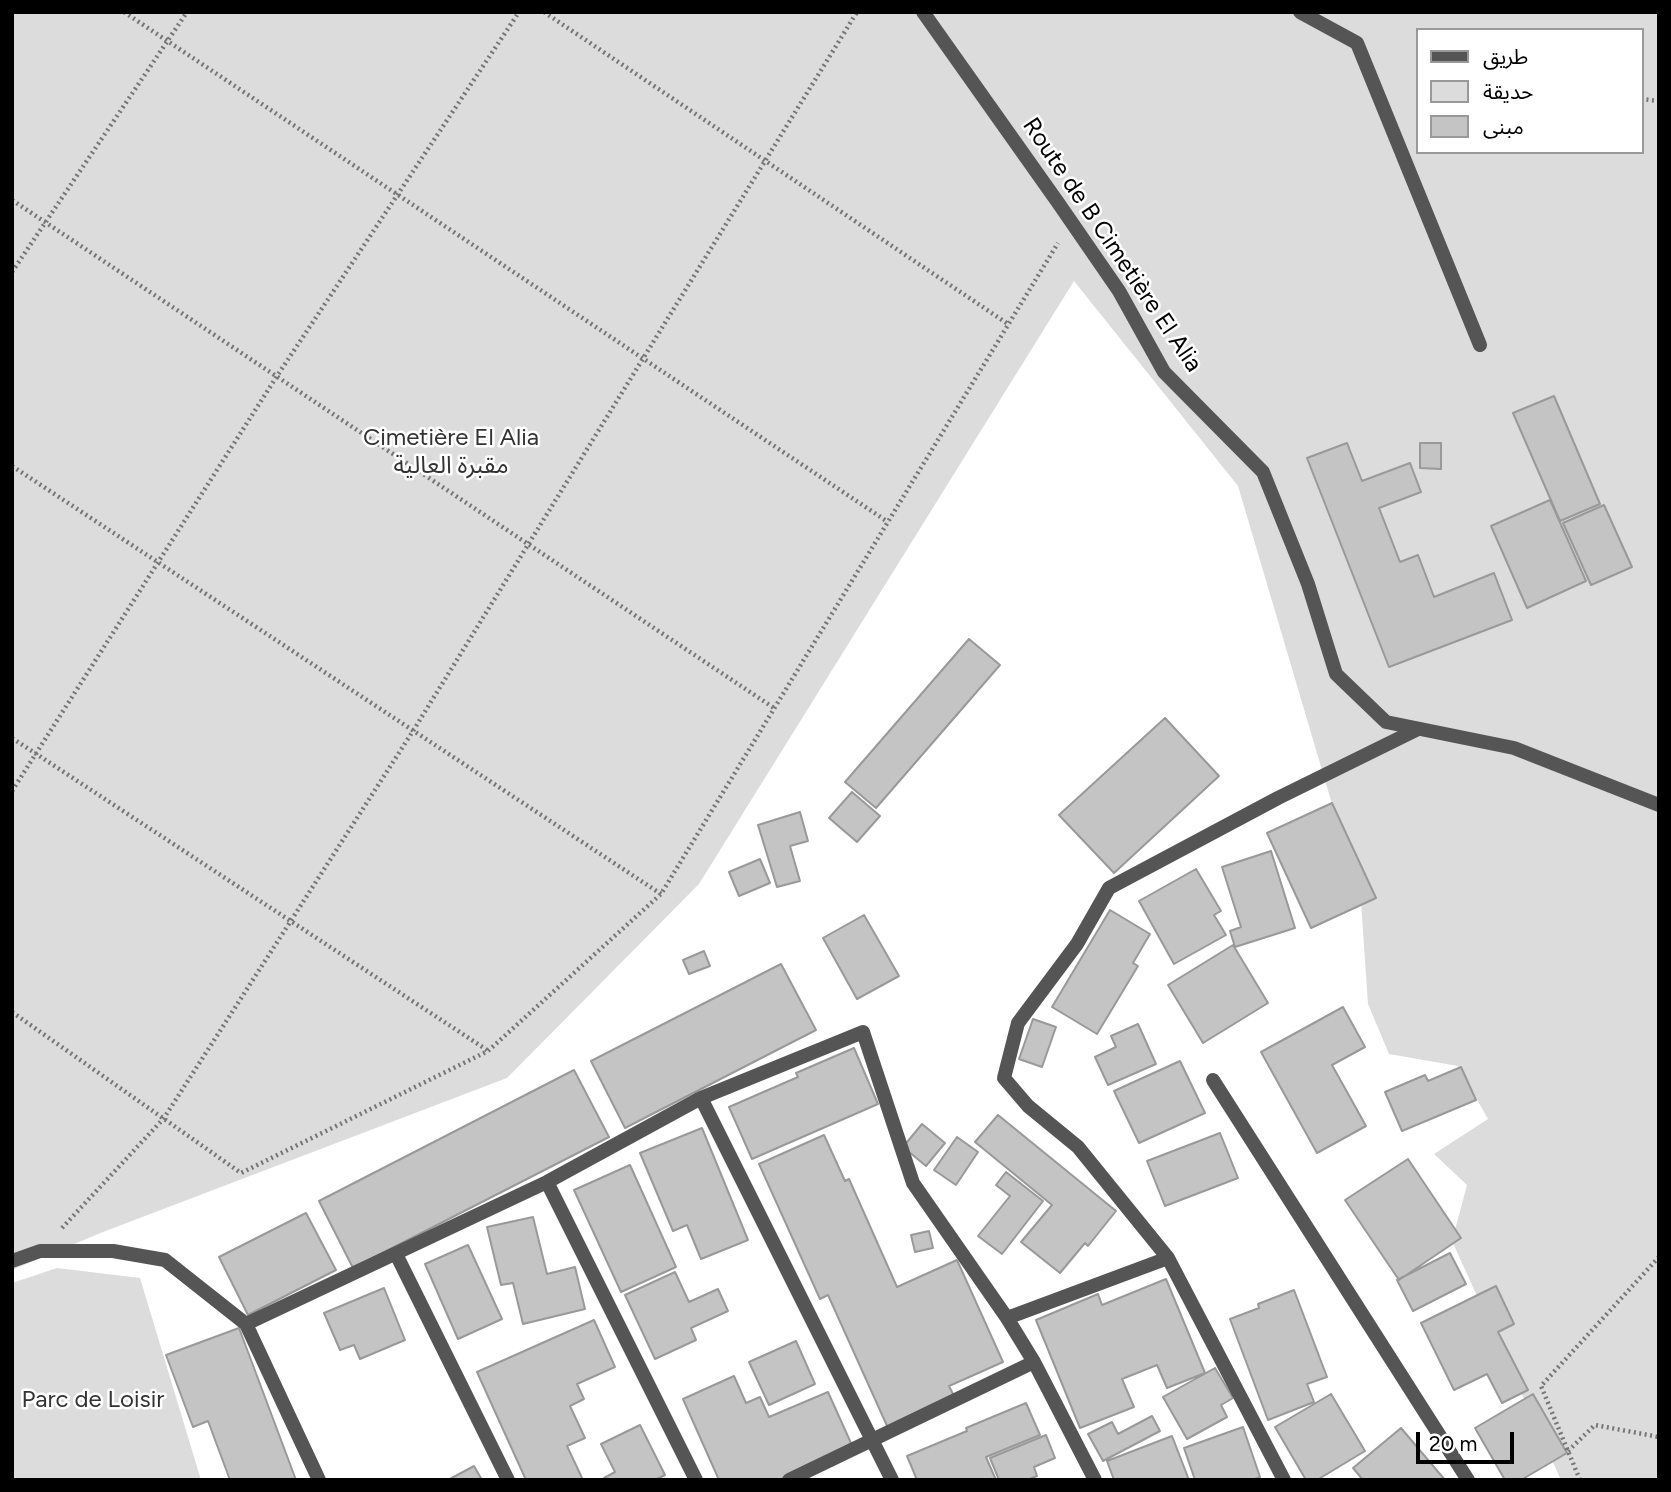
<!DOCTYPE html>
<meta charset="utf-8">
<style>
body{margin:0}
#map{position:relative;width:1671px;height:1492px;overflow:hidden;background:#fff;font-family:Figtree,"Noto Sans Arabic",sans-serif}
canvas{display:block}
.frame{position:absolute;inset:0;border:14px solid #000;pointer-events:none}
.legend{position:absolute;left:1416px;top:28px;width:228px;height:126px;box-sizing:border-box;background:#fff;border:2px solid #999;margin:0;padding:9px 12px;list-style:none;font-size:21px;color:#000}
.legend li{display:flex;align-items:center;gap:14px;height:35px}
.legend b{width:35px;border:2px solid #999}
.scale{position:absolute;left:1416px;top:1432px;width:98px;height:32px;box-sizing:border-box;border:4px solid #000;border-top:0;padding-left:9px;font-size:21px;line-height:24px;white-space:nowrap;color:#000;-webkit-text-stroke:5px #fff;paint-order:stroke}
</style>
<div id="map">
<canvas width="1671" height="1492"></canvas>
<div class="frame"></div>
<ul class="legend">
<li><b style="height:9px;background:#555"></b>طريق</li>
<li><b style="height:19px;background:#dcdcdc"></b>حديقة</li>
<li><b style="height:19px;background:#c4c4c4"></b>مبنى</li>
</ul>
<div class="scale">20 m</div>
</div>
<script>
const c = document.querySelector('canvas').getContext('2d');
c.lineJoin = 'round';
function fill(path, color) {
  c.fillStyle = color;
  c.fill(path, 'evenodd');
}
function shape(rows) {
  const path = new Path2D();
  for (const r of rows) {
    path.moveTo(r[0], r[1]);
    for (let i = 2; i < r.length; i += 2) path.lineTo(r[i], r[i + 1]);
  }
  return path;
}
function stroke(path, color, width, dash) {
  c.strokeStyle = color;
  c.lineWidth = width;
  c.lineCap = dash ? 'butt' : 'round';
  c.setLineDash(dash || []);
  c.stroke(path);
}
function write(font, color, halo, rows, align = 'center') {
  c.font = font + ' Figtree,"Noto Sans Arabic",sans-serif';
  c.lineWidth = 5;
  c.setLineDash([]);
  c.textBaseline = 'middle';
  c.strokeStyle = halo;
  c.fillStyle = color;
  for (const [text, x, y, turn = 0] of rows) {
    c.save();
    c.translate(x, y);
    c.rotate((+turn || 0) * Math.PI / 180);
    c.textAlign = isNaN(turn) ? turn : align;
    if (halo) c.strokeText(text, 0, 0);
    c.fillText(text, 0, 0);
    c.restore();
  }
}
fill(shape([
 [12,12,1659,12,1659,1480,1561,1480,1452,1241,1467,1185,1434,1154,1488,1119,1458,1066,1389,1054,1368,1004,1361,902,1238,486,1074,281,699,884,507,1078,103,1232,12,1270],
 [1417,30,1641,30,1641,152,1417,152],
 [57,1268,140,1278,201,1480,12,1480,12,1283]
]), '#dcdcdc');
const building = shape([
 [1554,396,1600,504,1560,521,1513,413,1554,396],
 [1347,443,1362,481,1410,463,1421,492,1379,508,1400,562,1418,555,1434,597,1494,573,1512,620,1389,667,1307,458,1347,443],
 [1420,443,1441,443,1441,469,1420,468,1420,443],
 [1550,500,1586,581,1527,608,1491,526,1550,500],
 [1604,505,1632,567,1591,585,1563,523,1604,505],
 [969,639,1000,665,876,808,845,782,969,639],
 [1165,718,1219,776,1114,873,1059,815,1165,718],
 [852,792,880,816,857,842,829,818,852,792],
 [1332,803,1376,898,1311,928,1267,833,1332,803],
 [800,812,808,841,790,846,800,881,777,887,758,825,800,812],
 [1271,851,1295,928,1235,947,1230,931,1241,927,1222,867,1271,851],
 [760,859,770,883,739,896,729,872,760,859],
 [1196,869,1221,911,1214,915,1226,935,1174,964,1139,901,1196,869],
 [1110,910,1150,934,1133,963,1138,966,1097,1034,1052,1007,1110,910],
 [864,915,899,976,857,999,823,938,864,915],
 [1233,945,1268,1003,1203,1043,1168,985,1233,945],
 [704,951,710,966,689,974,683,960,704,951],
 [781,964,816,1030,625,1128,591,1061,781,964],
 [1343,1007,1365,1047,1332,1065,1366,1126,1317,1153,1261,1052,1343,1007],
 [1033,1019,1056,1027,1042,1067,1019,1059,1033,1019],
 [1138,1024,1156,1064,1108,1085,1095,1057,1116,1047,1111,1036,1138,1024],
 [854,1048,878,1104,752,1159,729,1107,798,1077,796,1073,854,1048],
 [1180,1061,1205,1113,1139,1143,1114,1091,1180,1061],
 [1461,1067,1476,1100,1402,1131,1385,1092,1425,1075,1428,1081,1461,1067],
 [574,1070,609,1137,353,1268,319,1201,574,1070],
 [998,1115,1116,1211,1088,1246,1085,1243,1060,1273,1021,1242,1052,1205,975,1142,998,1115],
 [922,1124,945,1143,926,1166,903,1147,922,1124],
 [702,1128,748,1240,701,1259,687,1225,673,1231,640,1153,702,1128],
 [1220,1133,1238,1178,1165,1206,1147,1161,1220,1133],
 [824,1135,845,1181,849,1179,897,1287,957,1260,1003,1362,949,1386,955,1398,888,1428,828,1295,820,1299,759,1164,824,1135],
 [957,1137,978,1152,956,1185,934,1170,957,1137],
 [1408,1159,1461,1238,1399,1280,1345,1200,1408,1159],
 [630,1165,676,1267,621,1292,574,1190,630,1165],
 [1006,1172,1043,1201,1002,1254,978,1236,1010,1196,996,1185,1006,1172],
 [306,1213,336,1270,248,1315,219,1257,306,1213],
 [533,1217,547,1274,575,1267,585,1309,523,1324,513,1283,501,1285,487,1227,533,1217],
 [929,1231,933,1248,915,1252,911,1235,929,1231],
 [468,1245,502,1319,458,1339,425,1264,468,1245],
 [1450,1253,1466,1284,1413,1311,1397,1280,1450,1253],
 [675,1272,689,1302,718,1289,728,1311,691,1328,696,1340,655,1359,625,1295,675,1272],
 [1166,1279,1205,1373,1167,1388,1157,1365,1122,1379,1134,1407,1080,1428,1036,1320,1098,1294,1102,1305,1166,1279],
 [1496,1286,1514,1324,1498,1332,1528,1390,1502,1403,1487,1374,1454,1390,1421,1323,1496,1286],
 [384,1288,405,1340,360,1359,354,1345,340,1350,324,1313,384,1288],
 [1294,1290,1327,1377,1307,1384,1314,1402,1268,1420,1230,1319,1259,1308,1258,1304,1294,1290],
 [594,1320,615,1367,577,1384,584,1399,570,1406,585,1438,567,1446,583,1480,526,1480,477,1372,594,1320],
 [239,1328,296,1480,230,1480,208,1421,193,1427,166,1355,239,1328],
 [796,1341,815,1384,769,1405,749,1362,796,1341],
 [1215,1368,1233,1398,1221,1405,1227,1417,1187,1439,1163,1397,1215,1368],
 [734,1376,746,1403,760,1397,769,1417,828,1392,855,1452,793,1480,719,1480,683,1399,734,1376],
 [1331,1394,1365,1451,1317,1480,1306,1480,1275,1427,1331,1394],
 [1533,1394,1567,1453,1521,1480,1505,1480,1475,1428,1533,1394],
 [1026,1403,1040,1435,986,1457,996,1480,917,1480,907,1456,967,1431,966,1428,1026,1403],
 [1152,1416,1160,1431,1103,1461,1088,1434,1112,1422,1118,1434,1152,1416],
 [640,1425,665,1475,655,1480,605,1480,604,1478,615,1472,601,1444,640,1425],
 [1243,1427,1260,1477,1252,1480,1195,1480,1184,1448,1243,1427],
 [1401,1428,1445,1480,1363,1480,1353,1468,1401,1428],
 [1046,1435,1055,1458,1034,1467,1037,1476,1027,1480,999,1480,990,1458,1046,1435],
 [1172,1436,1189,1480,1114,1480,1107,1461,1172,1436],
 [474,1466,482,1480,448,1480,474,1466]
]);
fill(building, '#c4c4c4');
stroke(building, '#999', 2);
stroke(shape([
 [124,12,888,522],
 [544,12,1008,324],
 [1641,99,1659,101],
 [12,200,774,708],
 [12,272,187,12],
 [12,466,661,894],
 [12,738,487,1050],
 [12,791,277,376,519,12],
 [12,1012,241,1173,488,1051,661,894,1058,243],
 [62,1228,164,1118,413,731,857,12],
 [1568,1451,1595,1425,1659,1437],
 [1580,1480,1541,1386,1659,1257]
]), '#777', 4.5, [2, 3.5]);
stroke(shape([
 [923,12,1059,204,1119,291,1164,372,1263,472,1308,584,1336,674,1386,722,1514,748,1659,805],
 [1300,12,1357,43,1480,345]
]), '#555', 14);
stroke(shape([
 [1213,1080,1468,1480],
 [701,1098,892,1480],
 [547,1182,696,1480],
 [396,1254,508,1480],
 [12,1261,40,1251,113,1251,165,1260,246,1324,319,1480],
 [1007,1318,1168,1258],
 [246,1324,547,1182,701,1098,863,1032,913,1183,1007,1318,1034,1362,1095,1480],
 [789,1480,1034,1362],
 [1284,1480,1168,1258,1078,1147,1028,1106,1004,1078,1018,1023,1077,944,1109,888,1278,798,1418,729]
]), '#555', 14);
write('24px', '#000', '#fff', [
 ["Route de B Cimetière El Alia",1112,245,56]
]);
write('24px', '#333', '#fff', [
 ["Cimetière El Alia",451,438],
 ["مقبرة العالية",451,466],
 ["Parc de Loisir",93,1400]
]);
</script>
